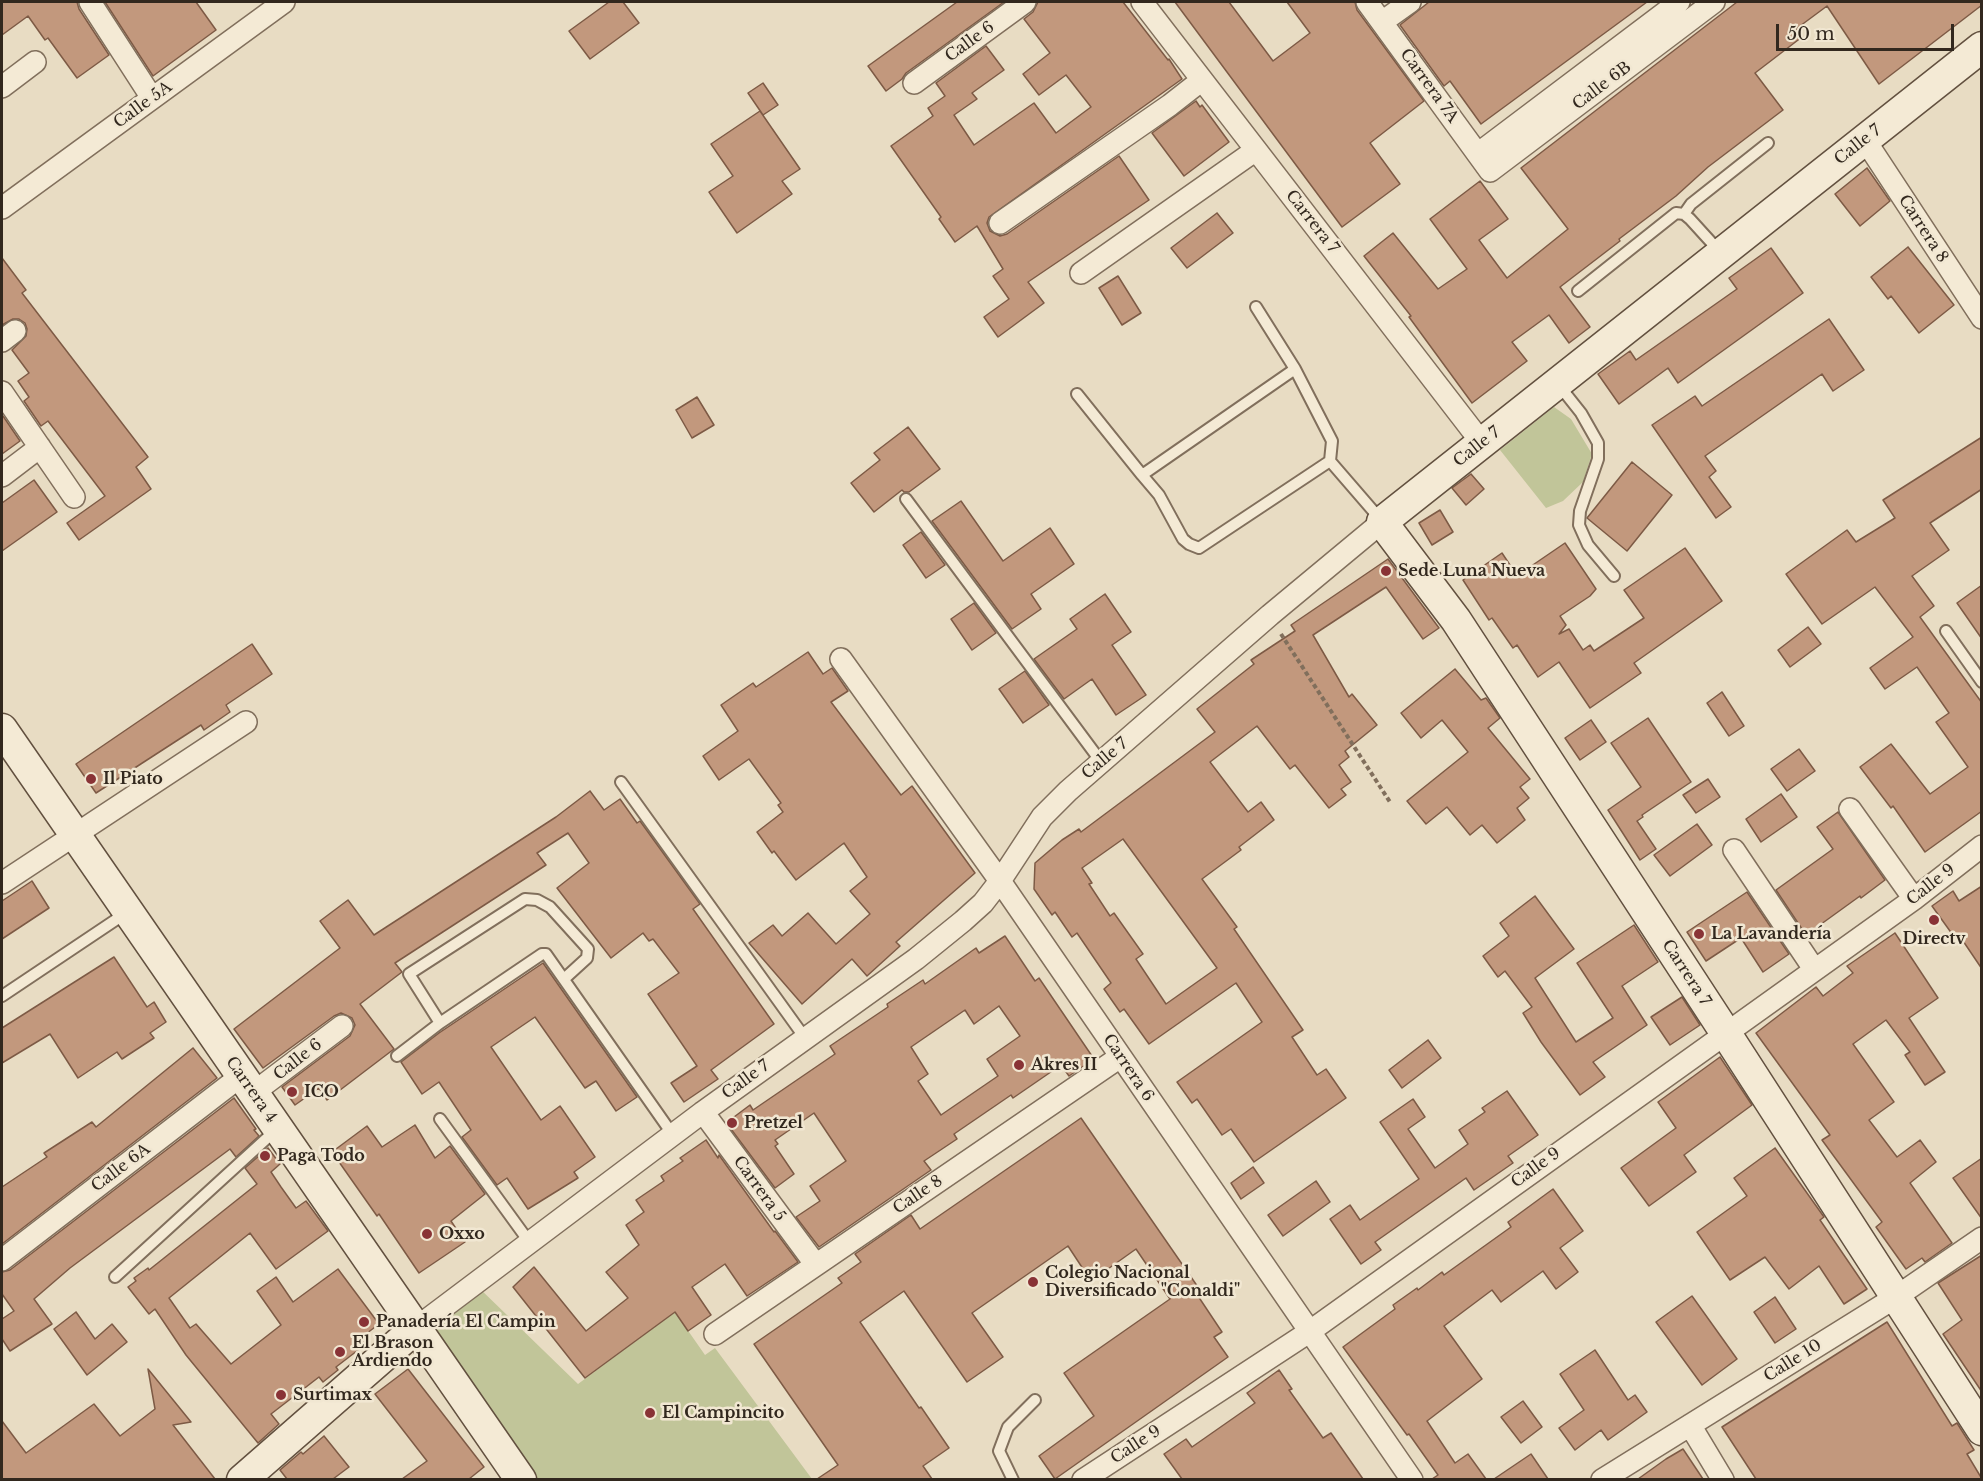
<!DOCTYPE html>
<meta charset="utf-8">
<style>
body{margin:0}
#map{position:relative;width:1983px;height:1481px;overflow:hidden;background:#e8dcc3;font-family:"Libre Baskerville",serif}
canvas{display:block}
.frame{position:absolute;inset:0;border:3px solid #32281e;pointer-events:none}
.scale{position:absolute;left:1776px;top:24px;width:178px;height:27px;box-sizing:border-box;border:3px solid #32281e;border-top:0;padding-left:8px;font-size:18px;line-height:21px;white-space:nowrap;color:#32281e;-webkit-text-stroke:4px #f1e7d2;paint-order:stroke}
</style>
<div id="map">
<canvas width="1983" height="1481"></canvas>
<div class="frame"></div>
<div class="scale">50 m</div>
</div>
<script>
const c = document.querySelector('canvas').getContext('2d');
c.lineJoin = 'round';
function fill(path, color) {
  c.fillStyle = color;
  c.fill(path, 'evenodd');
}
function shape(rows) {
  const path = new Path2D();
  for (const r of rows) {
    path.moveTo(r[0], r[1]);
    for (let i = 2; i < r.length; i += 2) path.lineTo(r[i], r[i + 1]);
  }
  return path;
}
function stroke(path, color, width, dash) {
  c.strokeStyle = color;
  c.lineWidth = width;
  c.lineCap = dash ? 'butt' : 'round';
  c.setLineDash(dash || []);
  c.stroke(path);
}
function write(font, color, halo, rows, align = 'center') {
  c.font = font + ' "Libre Baskerville",serif';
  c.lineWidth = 5;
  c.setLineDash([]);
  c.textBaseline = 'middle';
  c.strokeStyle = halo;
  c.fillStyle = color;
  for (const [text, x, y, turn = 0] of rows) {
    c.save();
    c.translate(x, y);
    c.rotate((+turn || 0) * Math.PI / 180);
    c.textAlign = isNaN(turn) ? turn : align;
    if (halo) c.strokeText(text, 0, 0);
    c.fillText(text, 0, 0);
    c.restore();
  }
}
fill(shape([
 [1554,407,1571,419,1592,454,1583,482,1563,501,1546,508,1500,450],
 [475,1284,578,1384,675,1312,705,1355,715,1348,812,1479,521,1479,416,1328]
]), '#c1c599');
const building = shape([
 [2,2,77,2,79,9,109,55,77,78,48,38,45,40,28,16,2,35,2,2],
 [105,2,196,2,216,30,153,76,105,2],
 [609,2,623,2,639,23,590,59,569,31,609,2],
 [957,2,1004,2,906,73,902,79,886,91,868,66,957,2],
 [1038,2,1123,2,1168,60,1169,59,1182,79,989,217,987,223,990,231,1000,236,1007,234,1119,156,1149,200,1028,282,1044,303,998,337,984,317,1009,299,993,276,1003,269,977,226,955,242,939,219,941,217,891,146,933,116,928,108,945,96,936,83,986,46,1004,70,972,93,977,99,954,115,974,145,1034,103,1056,133,1091,107,1066,75,1039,95,1023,74,1050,53,1024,19,1033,12,1038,2],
 [1175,2,1229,2,1273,61,1310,33,1287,2,1355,2,1357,10,1424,101,1370,143,1400,184,1342,227,1175,2],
 [1429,2,1647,2,1481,124,1450,81,1444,86,1400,25,1429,2],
 [1737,2,1982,2,1982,5,1879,84,1827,6,1796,29,1802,37,1755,73,1783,110,1708,167,1676,196,1619,239,1620,241,1560,287,1590,327,1569,343,1549,315,1512,342,1527,361,1472,403,1409,317,1411,316,1364,256,1393,233,1438,289,1467,269,1430,219,1480,181,1508,219,1479,240,1507,278,1568,229,1521,168,1737,2],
 [763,83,778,105,763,115,748,93,763,83],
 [1196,101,1200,107,1202,105,1229,142,1184,176,1152,133,1196,101],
 [760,111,800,169,782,181,792,194,737,233,709,192,733,176,711,144,760,111],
 [1867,168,1890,201,1860,226,1835,194,1867,168],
 [1217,213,1233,233,1187,268,1171,248,1217,213],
 [1908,247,1954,305,1919,333,1891,296,1888,299,1871,277,1908,247],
 [1771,248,1803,293,1678,383,1668,368,1619,404,1598,374,1630,351,1636,360,1737,289,1729,278,1771,248],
 [2,258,26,290,22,293,148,457,136,467,151,489,79,540,67,523,105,496,48,421,41,426,24,401,29,397,18,381,29,373,12,350,26,336,27,329,25,323,19,319,13,319,2,325,2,258],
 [1118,276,1141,313,1122,325,1099,288,1118,276],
 [1829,319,1864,370,1833,391,1822,374,1705,456,1716,471,1709,477,1731,507,1716,518,1652,425,1695,396,1702,406,1829,319],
 [697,397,714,425,692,438,676,410,697,397],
 [3,416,20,441,2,454,2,418,3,416],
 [908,427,940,469,909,492,904,492,902,490,874,512,851,483,880,460,874,453,908,427],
 [1982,437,1982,489,1930,523,1949,550,1912,576,1934,606,1920,617,1982,703,1982,811,1925,852,1893,806,1891,808,1860,767,1891,744,1930,794,1968,767,1936,722,1949,713,1917,667,1885,689,1870,668,1913,637,1875,587,1822,624,1786,574,1847,530,1856,542,1895,518,1883,500,1982,437],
 [1632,462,1672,495,1627,551,1587,518,1632,462],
 [1471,474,1484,489,1466,505,1452,488,1471,474],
 [34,480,57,512,2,551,2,503,34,480],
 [961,501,1003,561,1050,528,1074,564,1031,594,1041,609,1012,629,932,521,961,501],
 [1440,510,1453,532,1432,545,1419,523,1440,510],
 [921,532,945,565,926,578,903,545,921,532],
 [1565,543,1596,589,1590,596,1560,616,1566,625,1559,634,1569,629,1583,650,1590,645,1594,651,1644,618,1624,590,1685,548,1722,601,1634,663,1641,673,1590,708,1559,662,1538,677,1517,645,1513,648,1492,618,1489,620,1463,580,1502,553,1516,574,1523,569,1524,571,1565,543],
 [1388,559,1439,628,1423,639,1386,587,1313,635,1349,697,1352,694,1377,725,1345,751,1349,757,1339,765,1351,782,1341,789,1346,795,1329,808,1295,765,1290,769,1257,726,1210,762,1248,812,1261,802,1274,820,1239,847,1241,850,1202,879,1237,927,1234,929,1303,1030,1292,1037,1317,1075,1326,1069,1346,1098,1254,1162,1231,1129,1222,1135,1197,1099,1192,1103,1177,1082,1262,1022,1236,983,1149,1044,1124,1009,1120,1012,1104,989,1111,983,1077,933,1072,937,1055,912,1052,915,1034,889,1035,863,1062,840,1079,829,1081,832,1215,732,1197,709,1254,664,1251,660,1295,631,1291,625,1388,559],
 [1123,839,1217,968,1166,1004,1136,959,1143,954,1114,913,1110,916,1089,884,1092,883,1082,868,1123,839],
 [1982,585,1982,639,1957,603,1982,585],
 [1105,594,1131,632,1112,645,1146,695,1116,715,1092,679,1064,699,1034,659,1077,629,1070,619,1105,594],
 [974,603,996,633,972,650,951,619,974,603],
 [1808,627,1821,644,1790,667,1778,650,1808,627],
 [252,644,272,674,226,705,230,712,204,730,201,725,96,793,76,764,252,644],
 [808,652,823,674,832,668,848,691,831,702,901,795,912,786,975,873,896,942,900,946,867,976,852,959,802,1004,749,943,773,925,782,936,808,913,836,944,870,914,850,891,867,877,844,843,796,880,774,851,772,853,757,832,783,812,778,805,781,803,749,759,719,780,703,756,738,731,721,705,753,683,756,687,808,652],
 [1455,669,1481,700,1486,698,1500,718,1488,728,1530,779,1520,787,1529,798,1517,808,1525,820,1497,843,1482,825,1470,835,1447,807,1426,824,1407,801,1468,752,1442,720,1421,738,1401,713,1455,669],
 [1025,671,1049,705,1023,723,999,689,1025,671],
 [1722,692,1744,726,1729,736,1707,703,1722,692],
 [1648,718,1691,782,1642,815,1643,817,1637,821,1656,849,1640,860,1608,810,1641,787,1611,743,1648,718],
 [1591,720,1606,742,1580,760,1565,738,1591,720],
 [1799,749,1815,771,1787,791,1771,769,1799,749],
 [1708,779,1720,797,1696,813,1683,795,1708,779],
 [590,791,604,810,620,799,637,823,640,821,700,904,693,909,774,1024,711,1070,718,1079,684,1102,671,1083,697,1066,648,994,679,973,653,939,649,941,643,933,611,958,557,888,589,863,568,833,537,853,546,865,395,963,402,972,360,1004,394,1049,327,1100,319,1088,295,1105,282,1087,350,1036,355,1025,352,1018,341,1013,334,1016,263,1068,234,1029,340,948,320,921,348,900,374,935,556,817,590,791],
 [1781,794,1797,817,1761,842,1746,819,1781,794],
 [1838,812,1885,880,1861,898,1860,896,1806,935,1776,890,1833,849,1817,827,1838,812],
 [1697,824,1712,845,1670,876,1654,855,1697,824],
 [32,881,49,908,2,939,2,901,32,881],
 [1982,886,1982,969,1959,935,1955,938,1932,906,1953,891,1959,901,1982,886],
 [1747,892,1789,954,1763,972,1741,938,1706,961,1687,932,1747,892],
 [1535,896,1574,949,1535,978,1576,1042,1613,1018,1577,963,1634,925,1658,962,1622,986,1647,1025,1593,1062,1605,1077,1580,1095,1541,1042,1523,1013,1532,1007,1505,971,1498,977,1483,956,1509,936,1500,923,1535,896],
 [1895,933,1938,998,1909,1018,1945,1072,1925,1085,1905,1055,1910,1052,1886,1020,1853,1044,1894,1102,1869,1120,1897,1157,1920,1140,1936,1162,1910,1183,1952,1243,1925,1262,1922,1258,1906,1269,1876,1227,1882,1222,1822,1140,1830,1135,1756,1033,1816,987,1823,996,1853,973,1847,966,1895,933],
 [1005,936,1035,981,1039,978,1094,1059,1069,1076,1061,1065,1013,1098,1011,1095,954,1134,957,1139,924,1161,931,1170,819,1247,796,1217,820,1201,810,1186,846,1161,814,1113,775,1140,778,1144,775,1146,794,1174,775,1188,728,1125,730,1120,750,1105,753,1110,835,1054,830,1046,888,1007,887,1004,923,980,925,984,976,948,979,953,1005,936],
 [999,1006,1020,1036,987,1059,998,1076,941,1115,918,1081,928,1074,911,1047,965,1010,974,1024,999,1006],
 [114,957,147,1007,154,1002,166,1022,150,1033,154,1038,122,1059,117,1052,78,1078,50,1034,2,1063,2,1028,114,957],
 [543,963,637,1097,616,1111,596,1081,585,1088,535,1017,491,1047,541,1120,560,1106,595,1157,574,1172,578,1178,528,1209,507,1178,497,1185,462,1137,471,1130,439,1082,422,1094,401,1062,439,1033,543,963],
 [1682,997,1700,1025,1670,1045,1651,1017,1682,997],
 [1428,1040,1441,1058,1402,1088,1389,1070,1428,1040],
 [193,1048,217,1078,2,1244,2,1187,47,1157,44,1153,92,1122,96,1127,193,1048],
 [1720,1057,1752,1105,1684,1155,1696,1172,1649,1206,1621,1168,1676,1128,1658,1102,1720,1057],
 [1507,1091,1538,1135,1508,1156,1513,1163,1474,1190,1466,1178,1375,1242,1381,1250,1361,1264,1330,1219,1350,1205,1360,1220,1419,1179,1380,1122,1413,1099,1425,1117,1408,1129,1435,1168,1468,1144,1459,1130,1485,1112,1482,1108,1507,1091],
 [234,1098,256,1129,254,1130,259,1136,236,1157,230,1149,70,1268,34,1299,52,1324,10,1351,2,1339,2,1319,14,1311,2,1294,2,1272,10,1270,234,1098],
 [1081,1118,1200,1290,1196,1293,1222,1332,1214,1337,1228,1357,1055,1479,1039,1456,1094,1416,1064,1373,1170,1299,1136,1249,1091,1281,1068,1246,972,1313,1003,1357,967,1382,904,1291,860,1322,919,1408,921,1407,949,1448,923,1466,932,1479,817,1479,838,1465,754,1344,842,1283,838,1278,861,1262,855,1254,911,1215,920,1229,1081,1118],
 [415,1125,435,1158,450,1146,485,1194,451,1221,465,1242,419,1273,379,1214,377,1216,332,1152,367,1126,382,1147,415,1125],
 [706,1140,718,1158,719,1155,774,1232,775,1231,798,1262,747,1296,725,1264,692,1287,711,1315,688,1331,675,1312,585,1378,513,1287,534,1267,586,1331,628,1298,606,1272,639,1245,626,1225,644,1212,636,1200,664,1181,661,1176,683,1161,680,1158,706,1140],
 [268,1148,280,1164,271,1172,281,1187,296,1208,306,1201,328,1231,276,1269,250,1233,169,1298,190,1328,196,1324,231,1364,281,1325,257,1291,276,1277,293,1302,338,1269,379,1324,362,1337,366,1344,336,1367,338,1370,323,1382,319,1377,271,1414,279,1424,258,1443,186,1355,155,1309,149,1314,128,1287,136,1281,134,1278,148,1268,149,1270,257,1184,245,1168,268,1148],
 [1775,1148,1824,1217,1820,1220,1867,1289,1844,1304,1819,1266,1789,1289,1765,1257,1730,1280,1697,1232,1747,1196,1734,1178,1775,1148],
 [1982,1158,1982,1219,1953,1178,1982,1158],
 [1253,1167,1264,1183,1241,1199,1231,1183,1253,1167],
 [1316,1181,1330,1202,1283,1236,1268,1215,1316,1181],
 [1553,1189,1583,1231,1560,1248,1578,1272,1556,1289,1543,1271,1501,1302,1492,1290,1444,1326,1482,1379,1427,1421,1455,1463,1468,1454,1486,1479,1432,1479,1438,1475,1409,1434,1407,1435,1343,1347,1395,1309,1393,1305,1417,1288,1418,1290,1442,1272,1444,1275,1511,1227,1508,1222,1553,1189],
 [1982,1255,1982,1392,1943,1334,1962,1320,1938,1283,1982,1255],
 [1692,1296,1737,1359,1702,1385,1656,1322,1692,1296],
 [1775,1297,1796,1329,1775,1343,1754,1312,1775,1297],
 [76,1312,95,1339,112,1324,127,1342,87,1375,54,1329,76,1312],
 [1887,1322,1952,1426,1957,1423,1974,1450,1967,1454,1982,1479,1756,1479,1722,1427,1887,1322],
 [1595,1350,1628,1400,1635,1395,1647,1412,1608,1440,1601,1430,1575,1450,1559,1428,1584,1410,1560,1374,1595,1350],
 [148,1369,191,1422,173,1425,215,1479,2,1479,2,1421,26,1453,94,1404,120,1436,155,1409,148,1369],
 [408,1369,484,1467,469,1479,402,1479,427,1461,375,1394,408,1369],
 [1279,1370,1292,1389,1289,1390,1323,1438,1331,1433,1363,1479,1182,1479,1164,1454,1186,1439,1192,1447,1255,1403,1247,1393,1279,1370],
 [1523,1401,1542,1427,1521,1443,1501,1417,1523,1401],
 [324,1436,349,1467,333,1479,287,1479,280,1470,301,1452,303,1454,324,1436],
 [1683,1449,1703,1479,1638,1479,1666,1459,1683,1449],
 [1531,1454,1548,1479,1494,1479,1531,1454]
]);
fill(building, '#c2987d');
stroke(building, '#7d5a45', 1.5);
const lane = shape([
 [1684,214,1691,204,1768,143],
 [1578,291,1676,213,1684,214,1690,219,1720,252],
 [1256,307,1295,369,1332,441,1330,461,1199,548,1189,544,1183,539,1159,495,1142,475,1295,369],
 [1558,384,1581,413,1598,443,1598,459,1580,511,1579,525,1588,545,1614,576],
 [1077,394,1142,475],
 [1330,461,1381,520],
 [906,499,1102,763],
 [1946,631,1982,682],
 [621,782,805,1038],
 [2,996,126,913],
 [440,1023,409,974,525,899,537,900,550,907,588,949,587,958,564,979],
 [397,1056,440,1023,542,954,546,954,673,1135],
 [440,1119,530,1243],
 [115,1277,277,1129],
 [1013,1480,999,1451,1008,1427,1035,1400]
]);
const street = shape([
 [90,2,152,98],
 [1142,2,1482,443],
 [1367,2,1490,171,1714,2],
 [1382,22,1410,2],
 [914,83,1025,2],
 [2,87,35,62],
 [1865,140,1982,318],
 [1479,153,1679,2],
 [2,208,284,2],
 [1000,223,1170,105,1202,80],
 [1081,273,1256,150],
 [2,341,15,331],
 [2,392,74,497],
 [2,476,40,447],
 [841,659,1000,881,1412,1480],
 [1850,809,1914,899],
 [1734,850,1814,969],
 [2,883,246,722],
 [253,1093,342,1026],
 [703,1112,816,1265],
 [2,1260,241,1076],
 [416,1328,703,1112,916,959,963,921,983,903,1000,881,1042,817,1068,791,1270,615,1382,522],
 [715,1334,1120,1057],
 [1690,1425,1723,1480],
 [1083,1480,1309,1332,1914,899,1982,846],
 [1602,1480,1896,1297,1982,1238]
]);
const secondary = shape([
 [1982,47,1382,522,1456,620,1725,1032,1982,1430],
 [2,729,521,1480],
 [242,1480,416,1328]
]);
stroke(lane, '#816f5c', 14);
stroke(street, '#816f5c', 24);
stroke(secondary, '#62503f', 33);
stroke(shape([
 [1281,634,1390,802]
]), '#816f5c', 4, [4.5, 3]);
stroke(lane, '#f4ead5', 10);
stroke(street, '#f4ead5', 21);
stroke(secondary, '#f4ead5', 30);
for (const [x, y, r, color] of [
 [1386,571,6,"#893336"],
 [91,779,6,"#893336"],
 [1934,920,6,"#893336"],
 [1699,934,6,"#893336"],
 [1019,1065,6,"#893336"],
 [292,1092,6,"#893336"],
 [732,1123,6,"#893336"],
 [265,1156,6,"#893336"],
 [427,1234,6,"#893336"],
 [1033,1282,6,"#893336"],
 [364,1322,6,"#893336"],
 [340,1352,6,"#893336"],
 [281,1395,6,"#893336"],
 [650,1413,6,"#893336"]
]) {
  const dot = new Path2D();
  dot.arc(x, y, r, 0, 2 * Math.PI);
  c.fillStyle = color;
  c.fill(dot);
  stroke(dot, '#f1e7d2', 2);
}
write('16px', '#32281e', '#f1e7d2', [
 ["Calle 6",970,42,-36],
 ["Carrera 7A",1429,86,54],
 ["Calle 6B",1602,86,-37],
 ["Calle 5A",143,105,-36],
 ["Calle 7",1858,145,-38],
 ["Carrera 7",1312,222,52],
 ["Carrera 8",1923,229,57],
 ["Calle 7",1477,447,-38],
 ["Calle 7",1105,759,-40],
 ["Calle 9",1931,885,-38],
 ["Carrera 7",1686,973,57],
 ["Calle 6",298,1060,-38],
 ["Carrera 6",1128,1068,56],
 ["Calle 7",746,1080,-36],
 ["Carrera 4",251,1090,55],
 ["Calle 6A",121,1168,-37],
 ["Calle 9",1536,1168,-36],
 ["Carrera 5",759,1189,54],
 ["Calle 8",918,1195,-34],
 ["Calle 10",1793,1361,-32],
 ["Calle 9",1136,1445,-33]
]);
write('bold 16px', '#32281e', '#f1e7d2', [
 ["Sede Luna Nueva",1398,571],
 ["Il Piato",103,779],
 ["La Lavandería",1711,934],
 ["Directv",1934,939,"center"],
 ["Akres II",1031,1065],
 ["ICO",304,1092],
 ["Pretzel",744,1123],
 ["Paga Todo",277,1156],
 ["Oxxo",439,1234],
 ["Colegio Nacional",1045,1273],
 ["Diversificado \"Conaldi\"",1045,1291],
 ["Panadería El Campin",376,1322],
 ["El Brason",352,1343],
 ["Ardiendo",352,1361],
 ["Surtimax",293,1395],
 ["El Campincito",662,1413]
], 'left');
</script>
